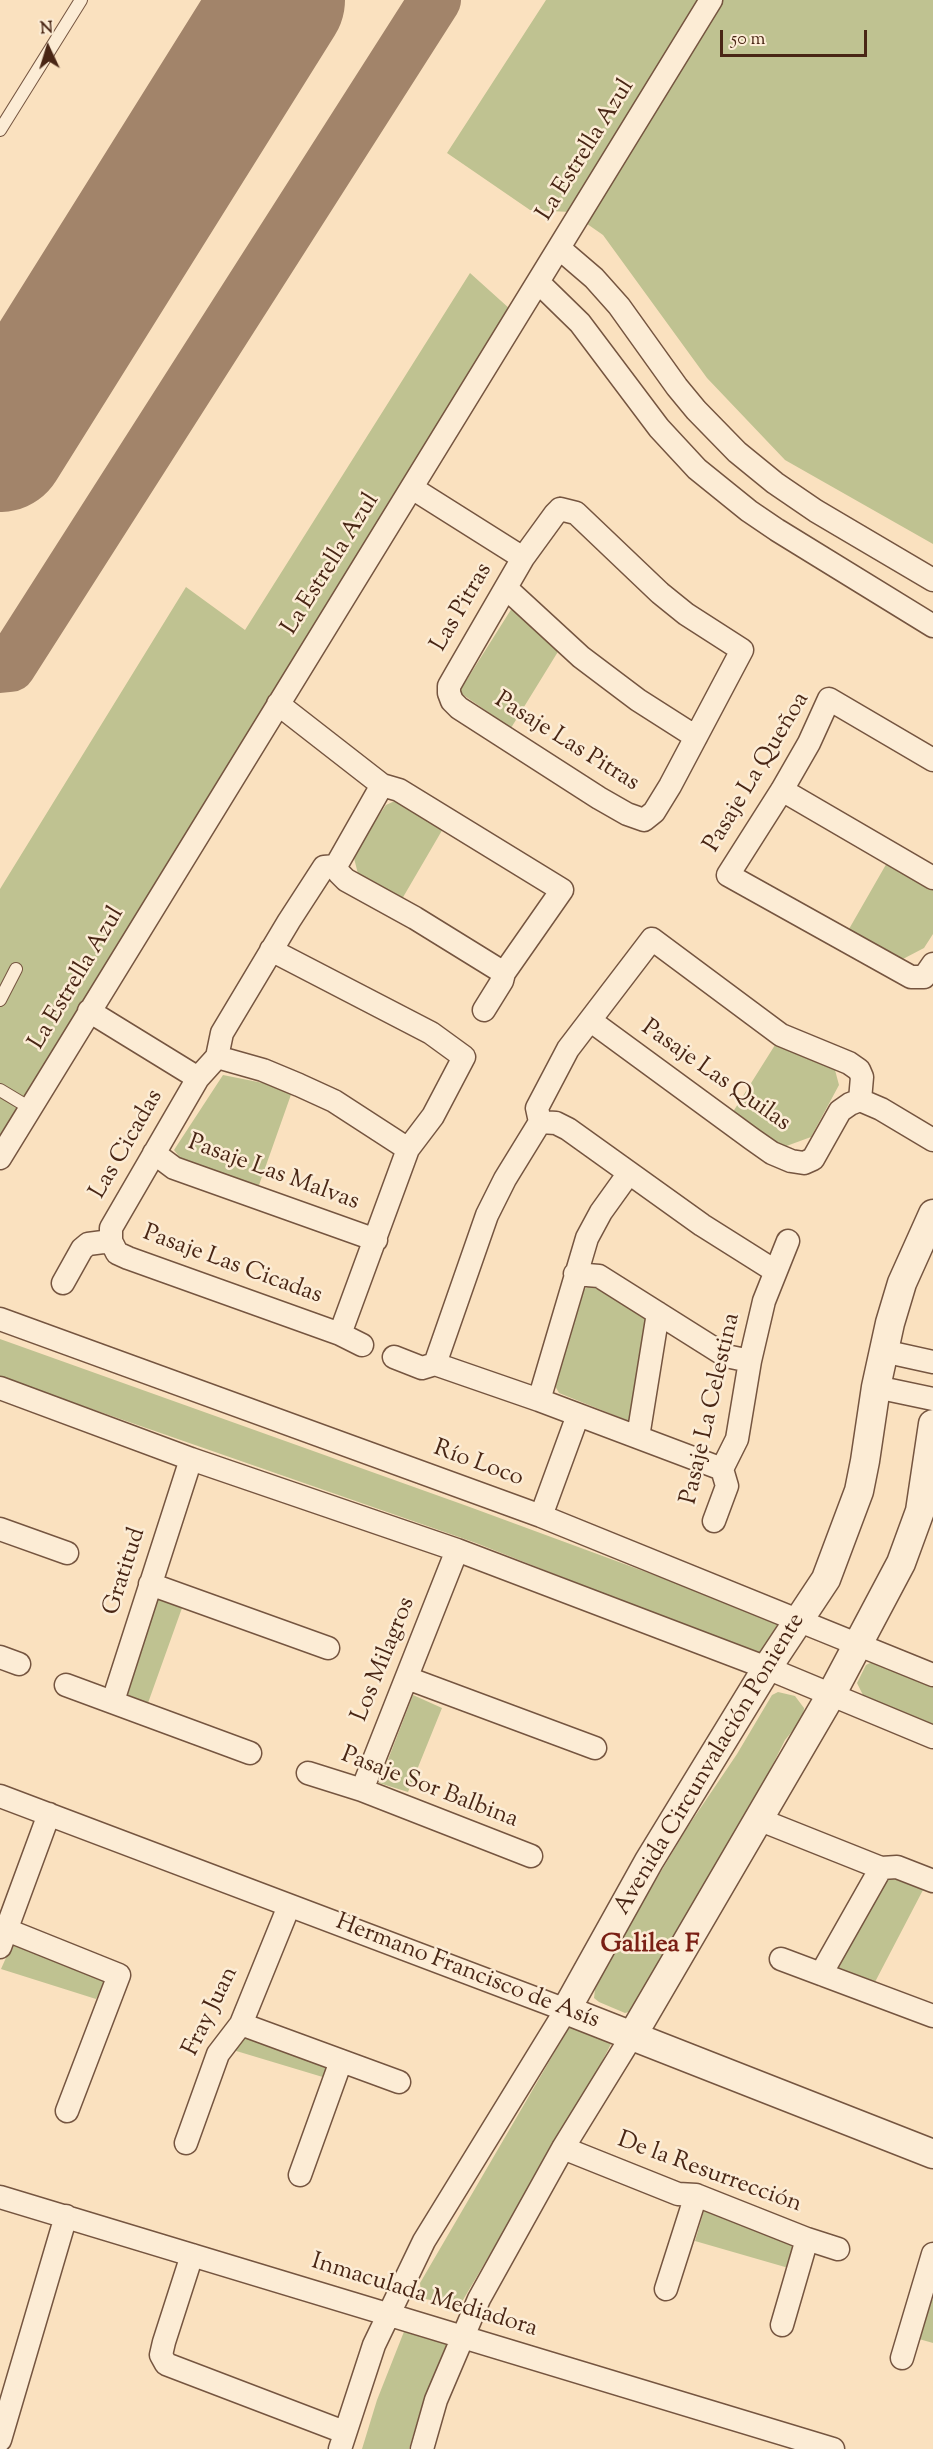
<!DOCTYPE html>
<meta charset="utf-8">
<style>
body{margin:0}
#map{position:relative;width:933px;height:2449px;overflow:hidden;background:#fae1bf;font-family:"Sorts Mill Goudy",serif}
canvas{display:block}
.north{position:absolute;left:18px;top:18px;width:60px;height:60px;-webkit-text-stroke:4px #fcecd5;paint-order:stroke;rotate:356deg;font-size:16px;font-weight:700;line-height:24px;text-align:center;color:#492615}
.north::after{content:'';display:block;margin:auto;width:21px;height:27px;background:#492615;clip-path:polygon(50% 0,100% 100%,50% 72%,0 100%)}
.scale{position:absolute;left:720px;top:30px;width:147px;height:27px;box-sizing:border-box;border:3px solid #492615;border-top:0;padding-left:8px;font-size:18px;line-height:21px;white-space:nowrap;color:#492615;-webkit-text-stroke:4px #fcecd5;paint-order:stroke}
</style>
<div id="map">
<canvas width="933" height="2449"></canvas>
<div class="north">N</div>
<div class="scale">50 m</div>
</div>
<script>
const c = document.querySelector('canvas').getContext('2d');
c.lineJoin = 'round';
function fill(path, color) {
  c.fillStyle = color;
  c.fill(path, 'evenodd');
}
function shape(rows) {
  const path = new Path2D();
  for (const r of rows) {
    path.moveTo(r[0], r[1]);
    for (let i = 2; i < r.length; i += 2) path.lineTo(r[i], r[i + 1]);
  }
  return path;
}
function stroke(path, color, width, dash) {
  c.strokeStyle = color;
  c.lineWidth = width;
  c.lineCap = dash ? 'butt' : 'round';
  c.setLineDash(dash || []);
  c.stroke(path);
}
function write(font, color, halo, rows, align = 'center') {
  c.font = font + ' "Sorts Mill Goudy",serif';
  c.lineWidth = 5;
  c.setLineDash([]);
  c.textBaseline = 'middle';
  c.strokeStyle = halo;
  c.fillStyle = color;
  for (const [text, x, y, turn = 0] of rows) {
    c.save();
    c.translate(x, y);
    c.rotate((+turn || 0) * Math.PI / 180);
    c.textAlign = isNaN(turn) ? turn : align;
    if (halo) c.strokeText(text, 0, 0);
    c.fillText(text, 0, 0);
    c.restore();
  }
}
fill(shape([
 [546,0,933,0,933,544,785,460,707,378,603,235,570,212,530,210,447,153],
 [470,273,510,309,406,481,0,1135,0,889,186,587,245,630],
 [512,608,559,650,511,728,459,692],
 [399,799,444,827,402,899,359,878,353,854,386,805],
 [888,861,933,889,933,934,924,948,901,960,849,929],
 [775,1045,835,1070,839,1085,811,1137,781,1148,731,1115],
 [223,1075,293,1089,258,1188,181,1159,174,1150],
 [597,1282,650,1315,631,1422,559,1393,554,1384,579,1292],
 [0,1339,467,1506,779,1621,781,1627,766,1653,752,1652,476,1543,0,1377],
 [157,1599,182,1608,148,1703,122,1697],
 [878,1659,933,1682,933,1725,864,1697,857,1683,866,1665],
 [778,1692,795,1696,804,1708,803,1718,785,1740,762,1786,633,2011,625,2013,599,2002,594,1998,596,1980,687,1828,737,1754,772,1695],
 [413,1695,442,1708,408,1792,379,1783],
 [889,1877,923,1890,875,1982,835,1969],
 [13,1942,107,1979,96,1999,1,1969],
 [571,2024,602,2035,611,2044,590,2085,460,2305,425,2299,421,2292,420,2283],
 [244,2035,328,2065,326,2078,233,2050],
 [706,2204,795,2246,792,2269,695,2241],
 [930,2298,933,2300,933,2343,919,2339],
 [407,2324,449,2344,425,2396,409,2449,362,2449,377,2400]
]), '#bfc291');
stroke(shape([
 [0,667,10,666,435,0]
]), '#a2846a', 52);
stroke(shape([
 [0,446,279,0]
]), '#a2846a', 132);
const service = shape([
 [0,130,81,0],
 [0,1000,16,969],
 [0,1090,30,1108]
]);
const minor = shape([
 [559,248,594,278,619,306,677,387,696,410,737,452,775,483,816,511,933,580],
 [538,282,580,323,659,428,697,469,749,511,777,530,933,626],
 [412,488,523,558],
 [560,509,576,513,660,593,686,614,742,650,670,786,654,812,644,820,627,814,599,798,459,708,452,701,449,693,449,686,457,672,523,558,555,514,560,509],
 [506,588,581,657,638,700,696,737],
 [278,704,382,785,399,790,562,890,504,973,502,981,484,1010],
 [933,760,829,699,809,743,782,790,728,875,911,977,924,977,933,964],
 [782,790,933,878],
 [336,866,324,867,289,921,222,1033,217,1057,198,1078,111,1228,111,1241,117,1253,128,1258,340,1334,362,1345],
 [336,866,339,873,346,880,415,918,504,973],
 [336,866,382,785],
 [271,950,431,1033,464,1057,433,1116,408,1149,340,1334],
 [89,1011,198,1078],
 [591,1021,752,1139,772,1153,791,1161,804,1163,813,1159,840,1111,850,1104,860,1100,881,1109,933,1140],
 [217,1057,263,1070,299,1085,334,1101,408,1149],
 [540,1122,537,1108,568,1049,652,939,781,1035,849,1063,859,1070,862,1077,860,1100],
 [540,1122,556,1123,568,1129,702,1225,775,1271],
 [154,1153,174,1168,376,1240],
 [0,1158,711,0],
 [575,1274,599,1276,726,1356,750,1361],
 [63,1283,82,1249,88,1244,111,1241],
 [0,1319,541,1516,933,1675],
 [883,1351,933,1362],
 [394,1357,422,1368,435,1364,539,1400,722,1469],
 [435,1364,487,1215,505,1179,540,1122],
 [876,1387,933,1399],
 [0,1388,191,1459,457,1550,767,1668,933,1737],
 [539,1400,587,1238,601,1212,629,1173],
 [638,1437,658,1313],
 [541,1516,578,1415],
 [714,1521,727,1486,722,1469,737,1439,750,1361,764,1301,788,1241],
 [0,1529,67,1553],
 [150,1584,328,1648],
 [0,1657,19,1664],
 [407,1678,595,1748],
 [66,1685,250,1753],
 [113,1701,191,1459],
 [308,1773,362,1790,531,1856],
 [362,1790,457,1550],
 [0,1796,566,2010,424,2241,374,2345,340,2449],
 [758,1819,881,1868,897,1867,933,1881],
 [7,1930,119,1975,67,2111],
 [0,1947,49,1814],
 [781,1959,933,2016],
 [821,1974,881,1868],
 [241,2024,399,2082],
 [186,2143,218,2054,241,2024,289,1906],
 [563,2148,678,2194,696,2195,807,2239,838,2249],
 [300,2175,341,2061],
 [0,2197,833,2449],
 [192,2255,164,2342,161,2355,166,2364,344,2432],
 [666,2289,696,2195],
 [782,2325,807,2239],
 [902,2358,933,2254],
 [0,2440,66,2216],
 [422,2449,436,2400,479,2299,563,2148,632,2036]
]);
const tertiary = shape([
 [933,1214,902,1283,890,1323,876,1387,865,1461,859,1491,826,1579,767,1668,649,1861,566,2010,933,2154],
 [632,2036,831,1695,901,1563,920,1511,933,1424]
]);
stroke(service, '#755540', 14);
stroke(minor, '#755540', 25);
stroke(tertiary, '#755540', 31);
stroke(service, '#fcecd5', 12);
stroke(minor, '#fcecd5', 22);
stroke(tertiary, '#fcecd5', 28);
write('24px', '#492615', '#fcecd5', [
 ["La Estrella Azul",587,151,-58],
 ["La Estrella Azul",332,565,-58],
 ["Las Pitras",463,608,-60],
 ["Pasaje Las Pitras",566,743,32],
 ["Pasaje La Queñoa",758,773,-59],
 ["La Estrella Azul",78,979,-59],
 ["Pasaje Las Quilas",715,1077,35],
 ["Las Cicadas",128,1145,-60],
 ["Pasaje Las Malvas",273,1174,20],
 ["Pasaje Las Cicadas",232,1266,20],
 ["Pasaje La Celestina",712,1409,-77],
 ["Río Loco",478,1465,20],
 ["Gratitud",126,1572,-72],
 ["Los Milagros",385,1660,-68],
 ["Avenida Circunvalación Poniente",711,1765,-59],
 ["Pasaje Sor Balbina",429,1789,21],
 ["Hermano Francisco de Asís",467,1973,21],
 ["Fray Juan",212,2012,-64],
 ["De la Resurrección",709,2174,20],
 ["Inmaculada Mediadora",424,2297,17]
]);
write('bold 26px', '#7a1f14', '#fcecd5', [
 ["Galilea F",650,1947]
]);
</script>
